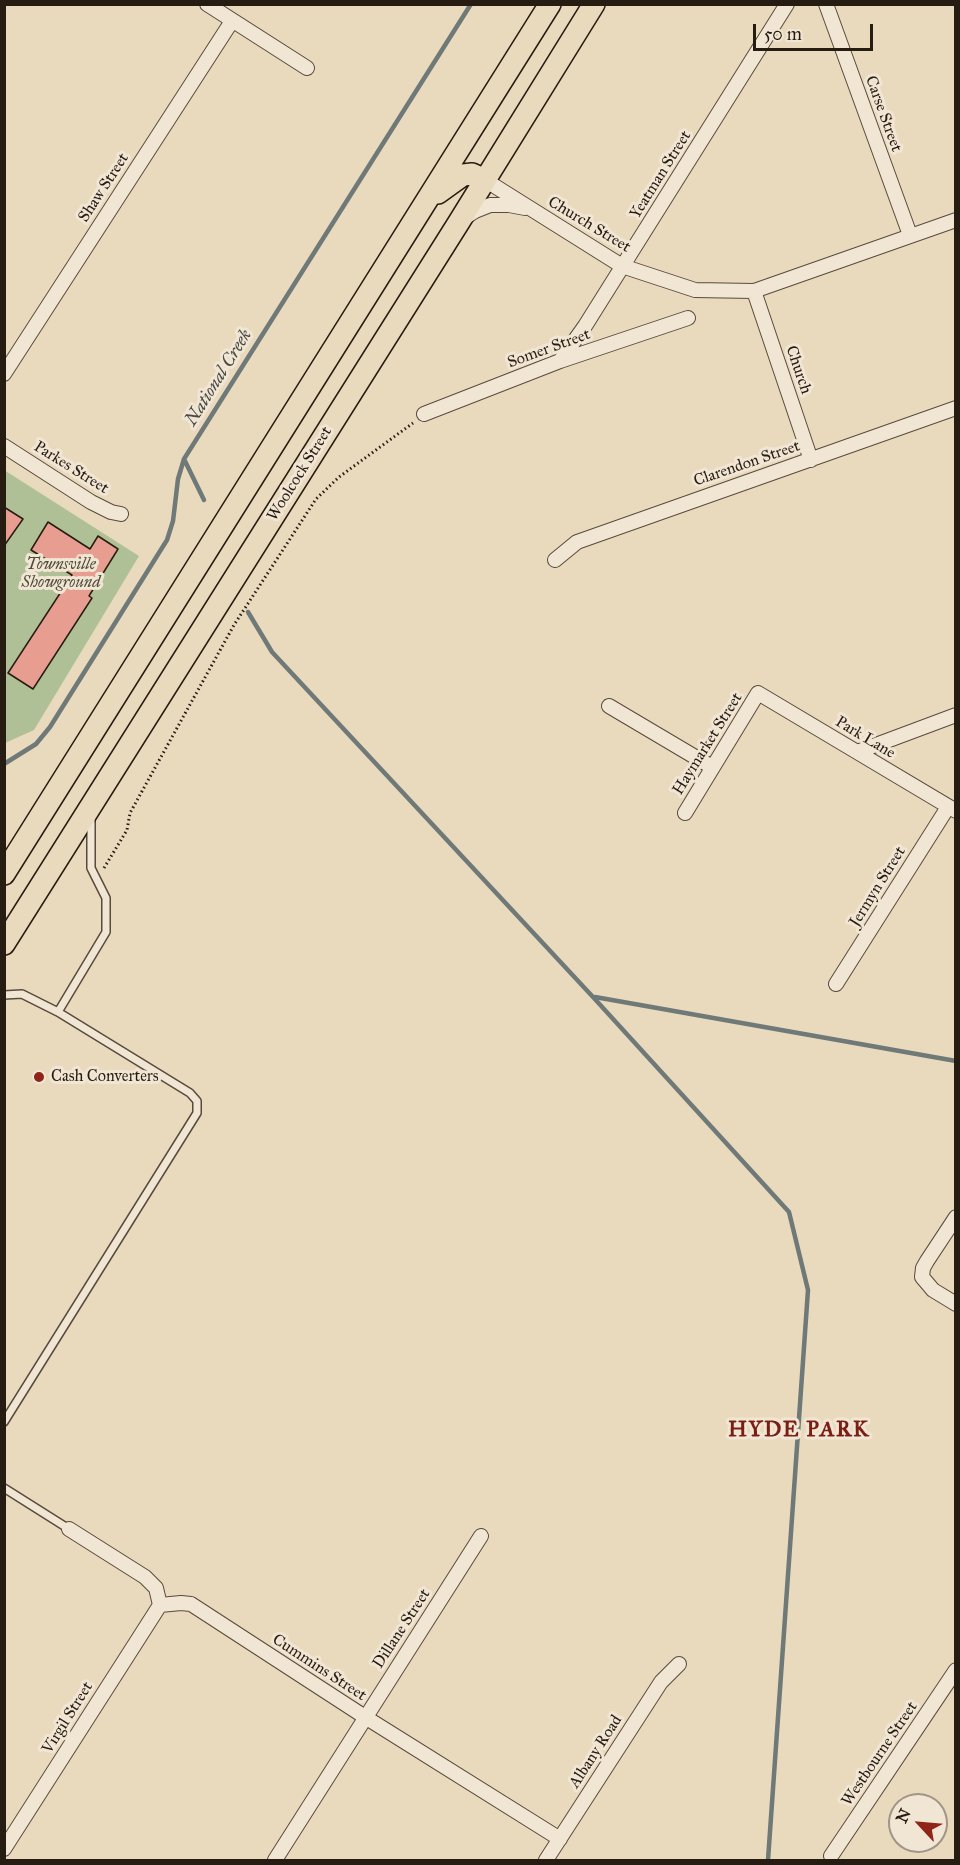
<!DOCTYPE html>
<style>
body{margin:0}
#map{position:relative;width:960px;height:1865px;overflow:hidden;background:#e9d9bd;font-family:"IM FELL Great Primer",serif}
canvas{display:block}
.frame{position:absolute;inset:0;border:6px solid #271c12;pointer-events:none}
.north{position:absolute;left:888px;top:1793px;width:60px;height:60px;box-sizing:border-box;background:#f1e6d4;border:2px solid #a09586;border-radius:50%;rotate:296deg;font-size:16px;font-weight:700;line-height:24px;text-align:center;color:#271c12}
.north::after{content:'';display:block;margin:auto;width:21px;height:27px;background:#8f2418;clip-path:polygon(50% 0,100% 100%,50% 72%,0 100%)}
.scale{position:absolute;left:753px;top:24px;width:120px;height:27px;box-sizing:border-box;border:3px solid #271c12;border-top:0;padding-left:8px;font-size:18px;line-height:21px;white-space:nowrap;color:#271c12;-webkit-text-stroke:4px #f1e6d4;paint-order:stroke}
</style>
<div id="map">
<canvas width="960" height="1865"></canvas>
<div class="frame"></div>
<div class="north">N</div>
<div class="scale">50 m</div>
</div>
<script>
const c = document.querySelector('canvas').getContext('2d');
c.lineJoin = 'round';
function fill(path, color) {
  c.fillStyle = color;
  c.fill(path, 'evenodd');
}
function shape(rows) {
  const path = new Path2D();
  for (const r of rows) {
    path.moveTo(r[0], r[1]);
    for (let i = 2; i < r.length; i += 2) path.lineTo(r[i], r[i + 1]);
  }
  return path;
}
function stroke(path, color, width, dash) {
  c.strokeStyle = color;
  c.lineWidth = width;
  c.lineCap = dash ? 'butt' : 'round';
  c.setLineDash(dash || []);
  c.stroke(path);
}
function write(font, color, halo, rows, align = 'center') {
  c.font = font + ' "IM FELL Great Primer",serif';
  c.lineWidth = 6;
  c.setLineDash([]);
  c.textBaseline = 'middle';
  c.strokeStyle = halo;
  c.fillStyle = color;
  for (const [text, x, y, turn = 0] of rows) {
    c.save();
    c.translate(x, y);
    c.rotate((+turn || 0) * Math.PI / 180);
    c.textAlign = isNaN(turn) ? turn : align;
    if (halo) c.strokeText(text, 0, 0);
    c.fillText(text, 0, 0);
    c.restore();
  }
}
fill(shape([
 [4,470,139,556,34,730,5,743]
]), '#b0c096');
stroke(shape([
 [184,459,204,500],
 [248,612,272,652,593,997,789,1212,808,1290,768,1860],
 [4,764,36,744,50,727,167,540,173,521,178,479,184,459,471,4],
 [595,997,956,1061]
]), '#6e7978', 4.5);
const building = shape([
 [4,507,23,519,4,546,4,507],
 [48,522,90,549,98,536,118,549,89,596,92,598,33,689,8,673,72,575,31,550,48,522]
]);
fill(building, '#e79e90');
stroke(building, '#271c12', 1.5);
const lane = shape([
 [4,995,22,994,58,1012,190,1093,197,1101,197,1113,4,1422],
 [58,1012,106,932,106,898,91,868,91,818],
 [4,1488,69,1529]
]);
const street = shape([
 [207,4,307,68],
 [826,4,910,235],
 [485,180,622,266,695,290,754,291,956,220],
 [464,218,475,211,490,205,509,205,525,208],
 [754,291,811,460],
 [560,361,585,326,787,4],
 [4,374,232,21],
 [424,414,560,361,688,318],
 [4,446,91,502,111,512,121,514],
 [555,560,577,542,956,408],
 [609,706,712,767],
 [857,752,956,715],
 [685,813,758,693,956,811],
 [836,984,948,807],
 [956,1217,927,1261,923,1268,922,1277,933,1290,956,1304],
 [69,1529,145,1577,156,1588,160,1605],
 [160,1605,181,1603,191,1604,365,1717,560,1839],
 [4,1849,160,1605],
 [831,1856,956,1670],
 [275,1860,481,1536],
 [546,1860,661,1682,679,1664]
]);
const primary = shape([
 [438,193,463,175,472,174,485,180],
 [4,874,550,4],
 [4,944,459,222,594,4]
]);
stroke(lane, '#584b3d', 10);
stroke(street, '#584b3d', 16);
stroke(primary, '#271c12', 24);
stroke(shape([
 [104,868,127,830,130,813,234,625,316,499,339,477,413,423]
]), '#271c12', 3, [1.5, 3]);
stroke(lane, '#f1e6d4', 7);
stroke(street, '#f1e6d4', 14);
stroke(primary, '#e9d9bd', 21);
for (const [x, y, r, color] of [
 [39,1077,6,"#8f2418"]
]) {
  const dot = new Path2D();
  dot.arc(x, y, r, 0, 2 * Math.PI);
  c.fillStyle = color;
  c.fill(dot);
  stroke(dot, '#f1e6d4', 2);
}
write('16px', '#271c12', '#f1e6d4', [
 ["Carse Street",883,114,70],
 ["Yeatman Street",661,175,-58],
 ["Shaw Street",104,188,-57],
 ["Church Street",589,225,31],
 ["Somer Street",549,349,-20],
 ["Church",798,370,71],
 ["Clarendon Street",747,464,-19],
 ["Parkes Street",71,468,32],
 ["Woolcock Street",300,474,-58],
 ["Park Lane",865,738,31],
 ["Haymarket Street",708,744,-58],
 ["Jermyn Street",878,887,-58],
 ["Dillane Street",402,1629,-57],
 ["Cummins Street",319,1668,33],
 ["Virgil Street",68,1718,-58],
 ["Albany Road",596,1752,-57],
 ["Westbourne Street",880,1754,-56]
]);
write('italic 16px', '#504d3a', '#f1e6d4', [
 ["Townsville",61,565],
 ["Showground",61,583]
]);
write('16px', '#271c12', '#f1e6d4', [
 ["Cash Converters",51,1077]
], 'left');
write('italic 18px', '#4a4a45', '#f1e6d4', [
 ["National Creek",219,378,-58]
]);
c.letterSpacing = '1.5px';
write('bold 22px', '#7a1f14', '#f1e6d4', [
 ["HYDE PARK",799,1431]
]);
c.letterSpacing = '0px';
</script>
